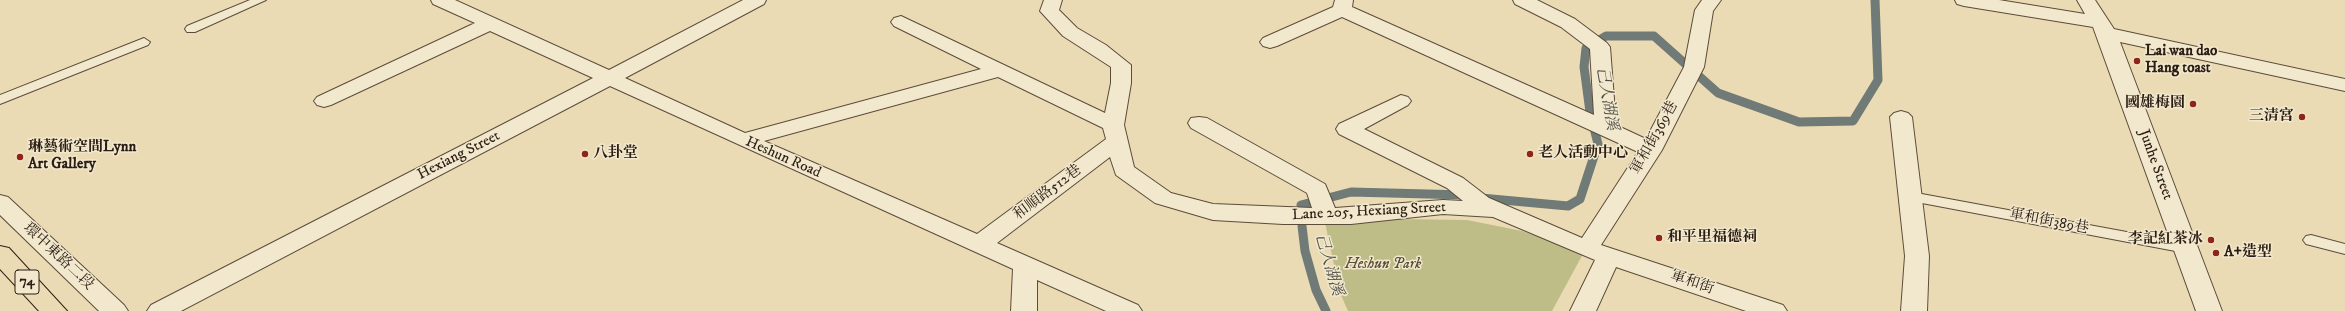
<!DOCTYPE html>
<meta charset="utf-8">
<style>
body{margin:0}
canvas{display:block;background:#eadbb4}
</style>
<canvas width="2345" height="311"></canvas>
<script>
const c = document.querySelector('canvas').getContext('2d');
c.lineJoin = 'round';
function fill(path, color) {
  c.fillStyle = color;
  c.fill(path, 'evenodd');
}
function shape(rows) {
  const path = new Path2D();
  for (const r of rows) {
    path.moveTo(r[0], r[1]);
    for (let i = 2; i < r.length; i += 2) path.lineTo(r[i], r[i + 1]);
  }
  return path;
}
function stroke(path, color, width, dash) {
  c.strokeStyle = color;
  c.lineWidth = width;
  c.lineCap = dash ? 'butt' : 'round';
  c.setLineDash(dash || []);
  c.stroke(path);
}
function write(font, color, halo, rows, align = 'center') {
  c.font = font + ' "IM FELL DW Pica","Noto Serif TC",serif';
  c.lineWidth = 3;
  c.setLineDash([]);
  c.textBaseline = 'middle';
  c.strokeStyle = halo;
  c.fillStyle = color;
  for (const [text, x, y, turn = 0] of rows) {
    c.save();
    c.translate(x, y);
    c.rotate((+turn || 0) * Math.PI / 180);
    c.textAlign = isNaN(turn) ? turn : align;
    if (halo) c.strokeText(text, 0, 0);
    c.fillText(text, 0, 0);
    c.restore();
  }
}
fill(shape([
 [1324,218,1467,220,1522,231,1584,252,1552,311,1348,311,1340,293]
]), '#bfbd87');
stroke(shape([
 [1481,198,1568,206,1580,199,1598,144,1590,112,1584,67,1586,48,1606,36,1654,36,1718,93,1799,122,1853,121,1878,80,1875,0],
 [1301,205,1351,192,1466,195],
 [1302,226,1305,251,1316,290,1326,311]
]), '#707a76', 9);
const lane = shape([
 [250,0,266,0,195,32,187,32,185,29,187,26,250,0],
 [144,38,150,42,148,45,0,104,0,95,144,38],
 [1911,192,2186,243,2191,244,2194,248,2191,252,2186,253,1906,200,1904,197,1906,194,1911,192],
 [2311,235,2345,244,2345,254,2306,244,2303,240,2306,236,2311,235]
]);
const street = shape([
 [431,0,455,0,609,70,743,0,766,0,764,4,625,78,745,133,981,69,894,26,891,22,894,18,901,16,1105,113,1111,83,1111,67,1063,36,1040,11,1044,0,1062,0,1059,10,1077,28,1106,45,1131,65,1131,83,1124,125,1134,167,1171,193,1213,204,1312,208,1307,193,1191,128,1188,123,1191,118,1199,117,1207,118,1325,184,1335,208,1443,200,1463,201,1447,188,1339,134,1336,129,1339,124,1401,95,1408,97,1411,101,1408,105,1364,129,1463,178,1489,198,1582,238,1638,152,1342,17,1277,46,1270,48,1263,46,1260,42,1263,38,1333,7,1335,0,1353,0,1352,7,1594,115,1590,49,1561,27,1515,4,1513,0,1537,0,1575,19,1607,43,1610,47,1616,125,1646,139,1684,67,1695,10,1702,0,1721,0,1713,11,1704,67,1662,150,1601,245,1783,305,1787,311,1746,311,1616,267,1596,311,1570,311,1595,260,1493,217,1443,214,1351,224,1283,224,1213,220,1155,203,1116,175,1110,157,997,243,1138,305,1142,311,1106,311,1037,280,1037,311,1011,311,1013,269,610,86,181,311,147,311,151,305,593,78,490,31,331,105,324,107,317,105,314,101,317,97,475,23,433,4,431,0],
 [998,77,1103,128,1106,139,977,234,764,141,998,77],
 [1955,0,1999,0,2085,14,2077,0,2095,0,2114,29,2345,79,2345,91,2120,42,2222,311,2196,311,2093,27,1964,6,1957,4,1955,0],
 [1901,111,1908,113,1912,117,1929,256,1927,311,1901,311,1905,256,1890,117,1894,113,1901,111],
 [0,195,8,197,124,305,128,311,99,311,0,215,0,195]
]);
const highway = shape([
 [0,246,9,248,67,311,39,311,0,269,0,246]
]);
stroke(lane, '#5c4c3a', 2);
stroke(street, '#5c4c3a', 2);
stroke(highway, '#2c1d12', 2);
fill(lane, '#f1e8ce');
fill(street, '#f1e8ce');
fill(highway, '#eadbb4');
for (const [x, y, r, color] of [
 [2137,61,4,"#8f2418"],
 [2193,104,4,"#8f2418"],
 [2302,117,4,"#8f2418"],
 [585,154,4,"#8f2418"],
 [1530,154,4,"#8f2418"],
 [20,157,4,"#8f2418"],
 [1659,238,4,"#8f2418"],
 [2211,240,4,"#8f2418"],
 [2216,253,4,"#8f2418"]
]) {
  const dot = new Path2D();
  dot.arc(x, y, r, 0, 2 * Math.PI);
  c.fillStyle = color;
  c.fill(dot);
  stroke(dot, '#f1e8ce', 1.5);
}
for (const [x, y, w] of [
 [27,282,24]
]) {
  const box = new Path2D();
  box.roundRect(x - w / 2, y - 12, w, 24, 3);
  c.fillStyle = '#f1e8ce';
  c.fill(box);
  stroke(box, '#2c1d12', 1);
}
write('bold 14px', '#2c1d12', null, [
 ["74",27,282]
]);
write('bold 15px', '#2c1d12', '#f1e8ce', [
 ["Lai wan dao",2145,52],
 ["Hang toast",2145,69],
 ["國雄梅園",2185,104,"right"],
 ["三清宮",2294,117,"right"],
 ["琳藝術空間Lynn",28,148],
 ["Art Gallery",28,165],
 ["八卦堂",593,154],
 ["老人活動中心",1538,154],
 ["和平里福德祠",1667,238],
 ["李記紅茶冰",2203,240,"right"],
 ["A+造型",2224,253]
], 'left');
write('15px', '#2c1d12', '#f1e8ce', [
 ["軍和街369巷",1655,138,-61],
 ["Hexiang Street",459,156,-27],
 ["Heshun Road",783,158,24],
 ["Junhe Street",2155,165,70],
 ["和順路512巷",1048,193,-37],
 ["Lane 205, Hexiang Street",1369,212,-3],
 ["軍和街389巷",2049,222,11],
 ["環中東路二段",58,257,43],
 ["軍和街",1692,283,19]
]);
write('italic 15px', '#584d35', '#f1e8ce', [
 ["Heshun Park",1383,265]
]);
write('italic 16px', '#4e4c44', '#f1e8ce', [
 ["己人湖溪",1606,99,80],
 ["己人湖溪",1328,265,74]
]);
</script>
